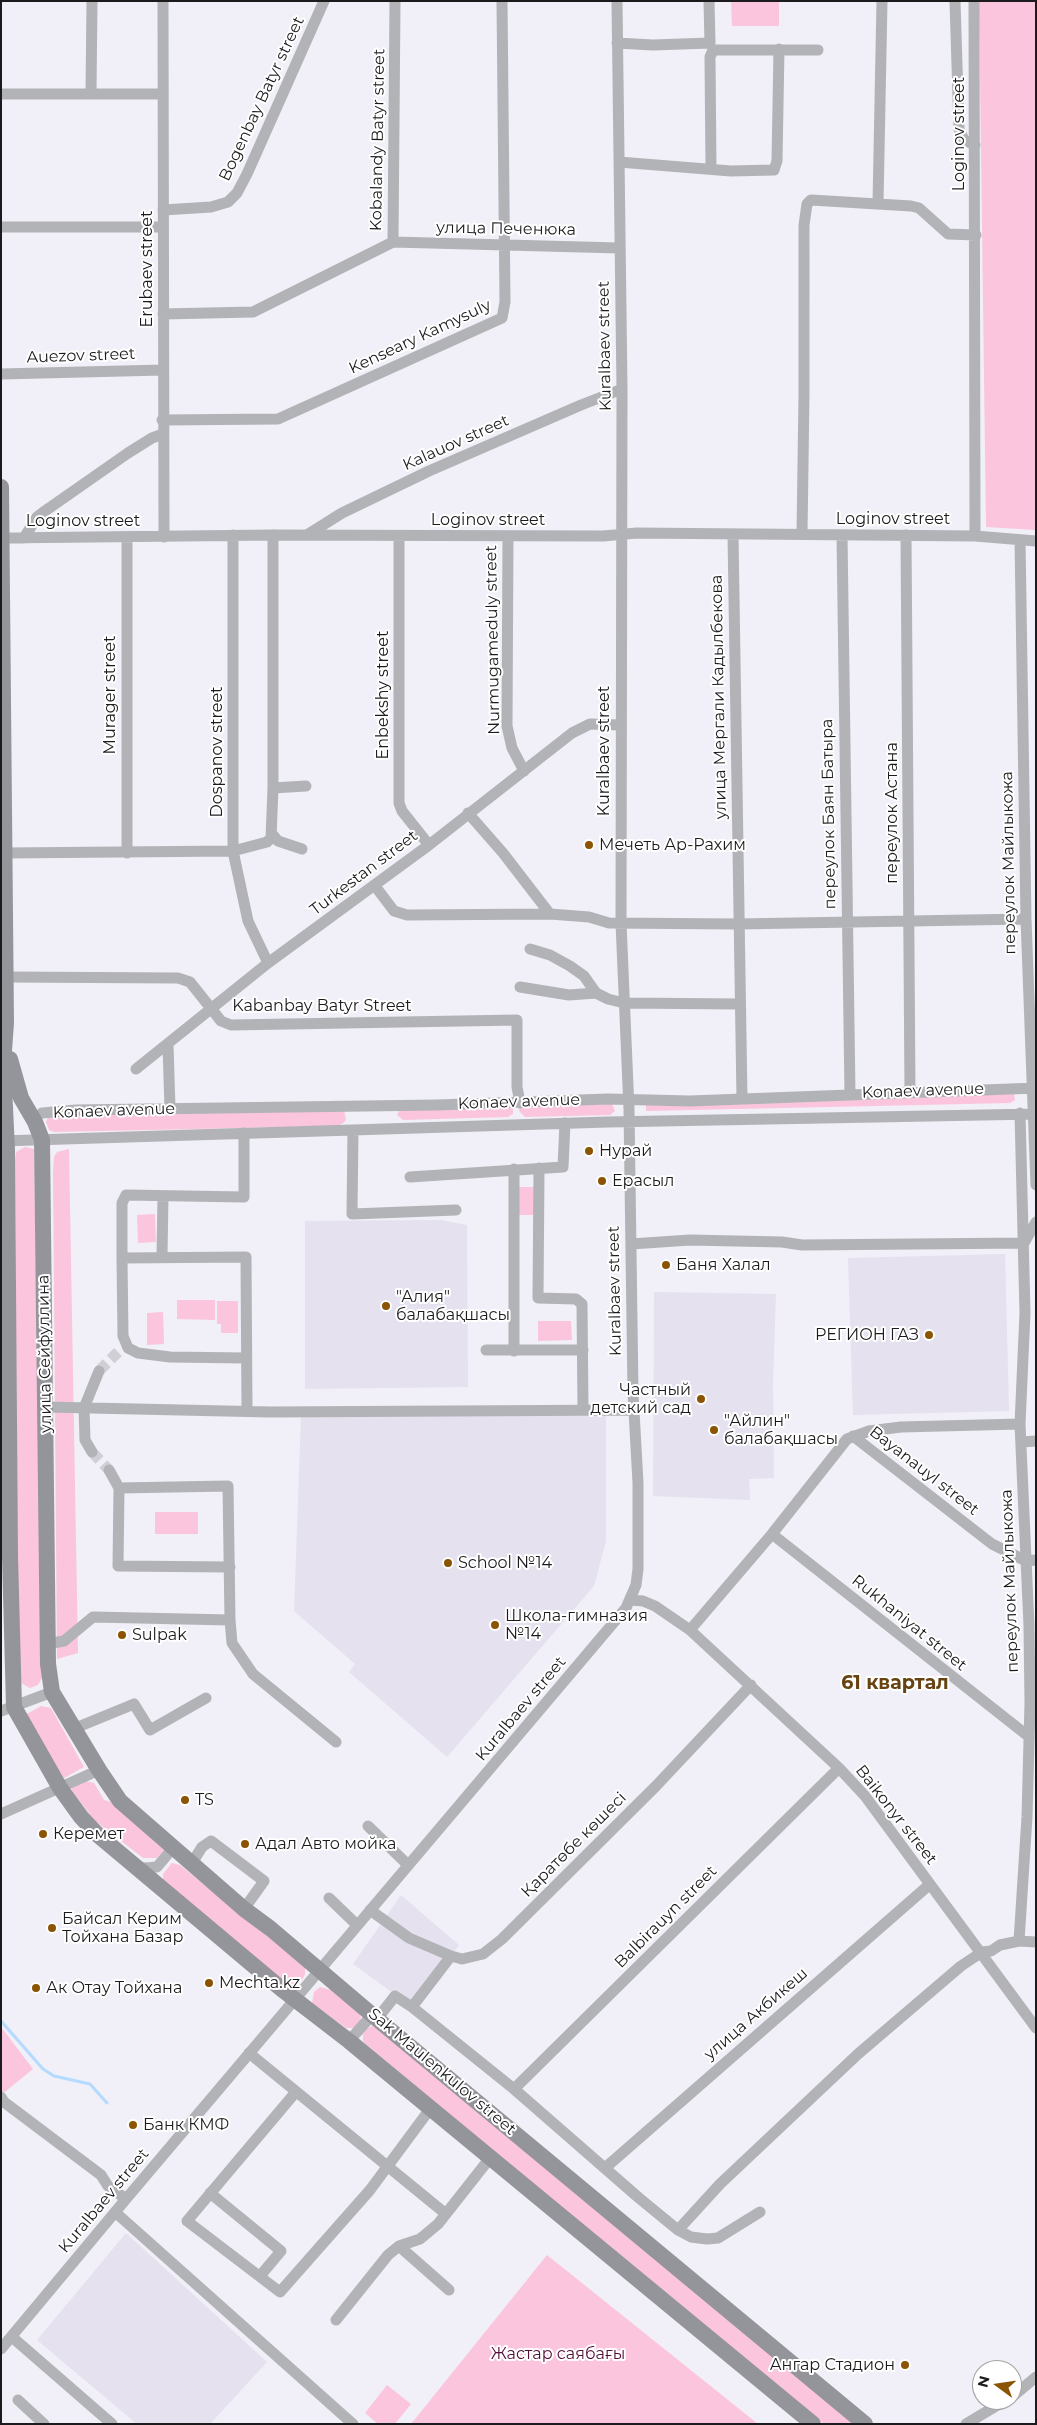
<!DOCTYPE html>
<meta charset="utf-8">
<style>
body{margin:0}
#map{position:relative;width:1037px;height:2425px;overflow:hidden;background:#f1eff7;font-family:Montserrat,sans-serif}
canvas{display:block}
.frame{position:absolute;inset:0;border:2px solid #1b1b1d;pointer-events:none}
.north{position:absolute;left:972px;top:2360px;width:50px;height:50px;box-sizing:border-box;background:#fff;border:1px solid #a4a4a5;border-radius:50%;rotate:284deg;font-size:14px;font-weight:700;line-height:20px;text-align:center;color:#1b1b1d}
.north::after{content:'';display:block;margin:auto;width:18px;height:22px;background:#8a5403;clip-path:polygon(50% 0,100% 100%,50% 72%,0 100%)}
</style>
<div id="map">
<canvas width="1037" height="2425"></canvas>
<div class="frame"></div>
<div class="north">N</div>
</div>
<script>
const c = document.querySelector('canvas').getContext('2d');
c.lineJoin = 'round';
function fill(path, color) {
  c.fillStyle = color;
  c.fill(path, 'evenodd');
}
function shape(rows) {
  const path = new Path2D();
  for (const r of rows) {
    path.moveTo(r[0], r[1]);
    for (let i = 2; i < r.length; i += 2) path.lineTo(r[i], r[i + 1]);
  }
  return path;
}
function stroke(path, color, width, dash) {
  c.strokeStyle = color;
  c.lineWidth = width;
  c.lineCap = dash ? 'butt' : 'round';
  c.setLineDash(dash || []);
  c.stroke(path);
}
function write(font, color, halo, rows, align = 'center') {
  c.font = font + ' Montserrat,sans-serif';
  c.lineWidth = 4;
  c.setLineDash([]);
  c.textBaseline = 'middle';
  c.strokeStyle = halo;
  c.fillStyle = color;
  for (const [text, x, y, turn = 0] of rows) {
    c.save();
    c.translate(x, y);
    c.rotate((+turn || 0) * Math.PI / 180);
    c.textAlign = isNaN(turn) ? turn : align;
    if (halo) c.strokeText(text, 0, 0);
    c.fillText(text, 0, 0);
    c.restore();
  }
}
fill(shape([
 [441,1220,467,1225,468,1387,305,1389,305,1221],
 [1005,1254,1009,1411,853,1415,848,1258],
 [654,1292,776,1294,773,1383,774,1478,749,1479,750,1500,653,1496],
 [301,1415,606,1416,606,1541,594,1586,447,1757,349,1672,355,1664,294,1611],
 [401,1895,459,1945,412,2007,353,1964],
 [126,2233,267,2362,210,2424,137,2424,37,2340]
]), '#e5e1ef');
fill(shape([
 [731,1,779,1,779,26,732,26],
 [979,1,1036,1,1036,530,986,527],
 [1014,1094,1015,1100,1010,1103,646,1111,646,1101],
 [612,1104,615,1111,610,1115,525,1117,519,1111,520,1107],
 [513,1107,513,1114,508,1117,403,1120,397,1115,400,1109],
 [344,1110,346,1120,342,1124,336,1126,54,1132,49,1130,46,1122,48,1117,53,1114],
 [25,1147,34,1149,42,1678,38,1685,30,1688,21,1683,18,1668,15,1162,16,1152],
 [69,1149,78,1653,57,1659,53,1171,54,1157,57,1152],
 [516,1187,537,1187,538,1215,516,1215],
 [155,1214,156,1242,138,1243,137,1215],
 [177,1300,215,1300,215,1320,177,1319],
 [217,1301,238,1301,238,1333,221,1333,221,1324,217,1324],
 [163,1312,164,1344,147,1345,147,1313],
 [538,1321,571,1321,572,1340,538,1341],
 [155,1512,198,1512,198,1534,155,1534],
 [41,1706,51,1708,84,1767,64,1778,61,1777,25,1715],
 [86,1781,94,1783,104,1800,111,1802,164,1850,157,1858,143,1858,94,1820,72,1791,72,1788],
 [172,1863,180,1865,305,1967,305,1974,302,1980,294,1985,288,1985,163,1881,163,1874],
 [320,1987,331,1990,358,2012,361,2017,359,2024,354,2028,346,2028,312,2003,314,1992],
 [372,2026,375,2027,856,2424,824,2424,365,2044,363,2041,363,2035,366,2029],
 [1,2027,33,2069,1,2095],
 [547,2255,758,2424,411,2424],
 [387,2385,411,2404,395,2424,378,2424,365,2413]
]), '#fbc5dd');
stroke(shape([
 [1,2021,43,2069,54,2076,90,2084,107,2103]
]), '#b4dbff', 3);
stroke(shape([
 [99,1371,118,1352],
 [92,1452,109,1470]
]), '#d1cfd6', 11, [11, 5.5]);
stroke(shape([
 [163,1,164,537],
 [955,1,959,129,964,140,975,145],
 [974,1,975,536],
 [617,43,653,45,710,43,709,1],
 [91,92,92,1],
 [1,94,163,94],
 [619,162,731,171,774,170,777,161,779,49],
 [711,168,710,57,713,50,818,50],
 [878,203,882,1],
 [163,210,211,207,228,202,237,193,247,174,324,1],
 [1,227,163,227],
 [393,242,395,1],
 [393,242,619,248],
 [163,314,253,312,393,242],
 [1,374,163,370],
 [162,420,278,419,502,318,505,302,502,1],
 [802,534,804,394,804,225,807,204,811,200,911,206,919,208,948,234,976,235],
 [233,535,233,851,248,921,268,963],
 [307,535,342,513,429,471,581,405,622,389],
 [733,535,742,1099],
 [842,535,850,1094],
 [906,535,910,1092],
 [399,536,399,803,402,811,429,845],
 [508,536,507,726,512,748,524,771],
 [1,538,273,535,603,536,637,533,975,536,1036,541],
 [24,538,37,517,45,511,128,453,152,438,163,434],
 [1020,540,1026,919,1036,1185],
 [273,788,306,786],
 [468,813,503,853,550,914],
 [273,835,278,841,302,849],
 [5,853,233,851,267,842,271,838,273,788,273,535],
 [127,853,127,537],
 [375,886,394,911,407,915,550,914,589,917,609,923,738,924,1026,919],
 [530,949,550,955,570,966,584,976,596,993,608,999,624,1003,739,1004],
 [5,977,178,978,190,982,221,1021,231,1025,517,1020,517,1087,520,1103],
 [520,987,569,995,596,993],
 [168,1045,170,1109],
 [136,1069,268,963,429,845,572,733,590,724,620,725],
 [42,1113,76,1110,437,1105,608,1099,690,1101,1036,1088],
 [353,1130,352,1214,456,1210],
 [244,1133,244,1197,126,1195,122,1203,122,1258,123,1336,128,1348,138,1353,170,1357,246,1358],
 [1,1141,608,1122,1036,1114],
 [539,1168,538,1298,576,1299,582,1304,583,1410],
 [410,1177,563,1167,565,1123],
 [1024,1243,1036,1222],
 [631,1244,690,1240,782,1242,802,1245,1024,1243],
 [162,1256,163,1196],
 [122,1258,246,1257,247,1411],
 [486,1350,583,1350],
 [514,1351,514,1169],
 [46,1407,270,1412,634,1410],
 [853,1436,992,1544,1026,1561,1036,1560],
 [1022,1442,1036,1441],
 [92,1452,85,1440,84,1408,99,1371],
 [109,1470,119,1488,118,1566,230,1567],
 [119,1488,228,1486,230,1620,232,1643,253,1674,336,1742],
 [772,1534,1028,1736],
 [631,1600,643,1601,655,1606,690,1630,839,1768,865,1796,1036,2028],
 [690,1630,772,1534,847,1439,869,1431,901,1427,1020,1424],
 [47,1644,64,1641,93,1617,230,1620],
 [1,1711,52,1692],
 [73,1729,134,1704,150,1730,206,1698],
 [1,1814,99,1770],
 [368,1826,408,1865],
 [192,1863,202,1847,211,1841,264,1881,244,1909],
 [136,1866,145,1868,157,1867,173,1848],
 [329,1898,357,1925],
 [370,1910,409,1938,451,1956,462,1959,483,1954,502,1939,656,1786,751,1685],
 [1019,1941,1027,1817,1030,1703,1029,1626,1020,1424,1025,1313,1020,1113],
 [412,2007,451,1956],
 [377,2019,395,1996,412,2007,514,2089,639,2198,678,2230,691,2237,707,2239,718,2238,760,2212],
 [349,2041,372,2015],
 [249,2053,446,2214],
 [514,2089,839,1768],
 [295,2093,187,2221,280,2292,370,2190,430,2109],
 [1,2097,4,2102,101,2175,108,2186,126,2199],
 [605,2168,929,1885],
 [210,2193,281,2251,260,2276],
 [115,2212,353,2424],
 [678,2230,720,2184,858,2054,961,1966,982,1952,991,1951,1000,1945,1019,1941,1036,1942],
 [399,2246,449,2290],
 [336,2320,388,2255,399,2246,420,2239,438,2224,490,2158],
 [12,2337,112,2424],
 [1,2349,126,2199,626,1608,636,1585,638,1569,638,1483,633,1393,629,1109,621,923,622,389,617,1],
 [1012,2397,1036,2377],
 [18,2400,44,2424],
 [966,2424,1006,2400]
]), '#b2b3b6', 11);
stroke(shape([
 [1,487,6,1023,3,1064,7,1150,10,1556,14,1707,60,1788,81,1817,98,1835,284,1991,349,2041,813,2424],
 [10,1059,21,1098,35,1122,42,1140,48,1664,52,1692,99,1770,120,1801,244,1909,271,1929,377,2019,865,2424]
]), '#94959a', 16);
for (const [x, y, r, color] of [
 [589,845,5,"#8a5403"],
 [589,1151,5,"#8a5403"],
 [602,1181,5,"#8a5403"],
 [666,1265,5,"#8a5403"],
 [386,1306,5,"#8a5403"],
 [929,1335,5,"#8a5403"],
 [701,1399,5,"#8a5403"],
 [714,1430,5,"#8a5403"],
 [448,1563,5,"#8a5403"],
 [495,1625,5,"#8a5403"],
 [122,1635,5,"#8a5403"],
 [185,1800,5,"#8a5403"],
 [43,1834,5,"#8a5403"],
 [245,1844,5,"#8a5403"],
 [52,1928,5,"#8a5403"],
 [209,1983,5,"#8a5403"],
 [36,1988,5,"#8a5403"],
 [133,2125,5,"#8a5403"],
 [905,2365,5,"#8a5403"]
]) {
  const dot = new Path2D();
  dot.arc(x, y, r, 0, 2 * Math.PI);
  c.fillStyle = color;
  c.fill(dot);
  stroke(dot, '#fff', 2);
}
write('16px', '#1b1b1d', '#fff', [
 ["Bogenbay Batyr street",262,99,-65],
 ["Loginov street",959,134,-90],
 ["Kobalandy Batyr street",378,140,-89],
 ["улица Печенюка",506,229,1],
 ["Erubaev street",147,269,-90],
 ["Kenseary Kamysuly",420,337,-25],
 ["Kuralbaev street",605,346,-91],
 ["Auezov street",81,356,-2],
 ["Kalauov street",456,443,-24],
 ["Loginov street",893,519],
 ["Loginov street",488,520],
 ["Loginov street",83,521],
 ["Nurmugameduly street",493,640,-91],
 ["Murager street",110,695,-90],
 ["Enbekshy street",383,695,-90],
 ["улица Мергали Кадылбекова",719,697,-91],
 ["Kuralbaev street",604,751,-90],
 ["Dospanov street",217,752,-90],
 ["переулок Астана",892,813,-90],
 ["переулок Баян Батыра",829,814,-91],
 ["переулок Майлыкожа",1009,863,-91],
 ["Turkestan street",364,873,-37],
 ["Kabanbay Batyr Street",322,1006],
 ["Konaev avenue",923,1091,-2],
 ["Konaev avenue",519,1102,-2],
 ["Konaev avenue",114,1111,-2],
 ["Kuralbaev street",615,1291,-91],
 ["улица Сейфуллина",45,1354,-91],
 ["Bayanauyl street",924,1471,38],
 ["переулок Майлыкожа",1010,1581,-92],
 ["Rukhaniyat street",909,1623,39],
 ["Kuralbaev street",521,1709,-50],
 ["Baikonyr street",896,1815,52],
 ["Қаратөбе көшесі",574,1845,-45],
 ["Balbirauyn street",666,1917,-45],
 ["улица Акбикеш",756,2014,-41],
 ["Sak Maulenkulov street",442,2072,40],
 ["Kuralbaev street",104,2201,-50]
]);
write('16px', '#1b1b1d', '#fff', [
 ["Мечеть Ар-Рахим",599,845],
 ["Нурай",599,1151],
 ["Ерасыл",612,1181],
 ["Баня Халал",676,1265],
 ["\"Алия\"",396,1297],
 ["балабақшасы",396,1315],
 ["РЕГИОН ГАЗ",919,1335,"right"],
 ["Частный",691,1390,"right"],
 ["детский сад",691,1408,"right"],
 ["\"Айлин\"",724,1421],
 ["балабақшасы",724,1439],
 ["School №14",458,1563],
 ["Школа-гимназия",505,1616],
 ["№14",505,1634],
 ["Sulpak",132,1635],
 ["TS",195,1800],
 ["Керемет",53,1834],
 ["Адал Авто мойка",255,1844],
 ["Байсал Керим",62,1919],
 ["Тойхана Базар",62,1937],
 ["Mechta.kz",219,1983],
 ["Ак Отау Тойхана",46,1988],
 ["Банк КМФ",143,2125],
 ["Ангар Стадион",895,2365,"right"]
], 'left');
write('16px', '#550d37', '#fff', [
 ["Жастар саябағы",558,2354]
]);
write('bold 19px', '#674212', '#fff', [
 ["61 квартал",895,1683]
]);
</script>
